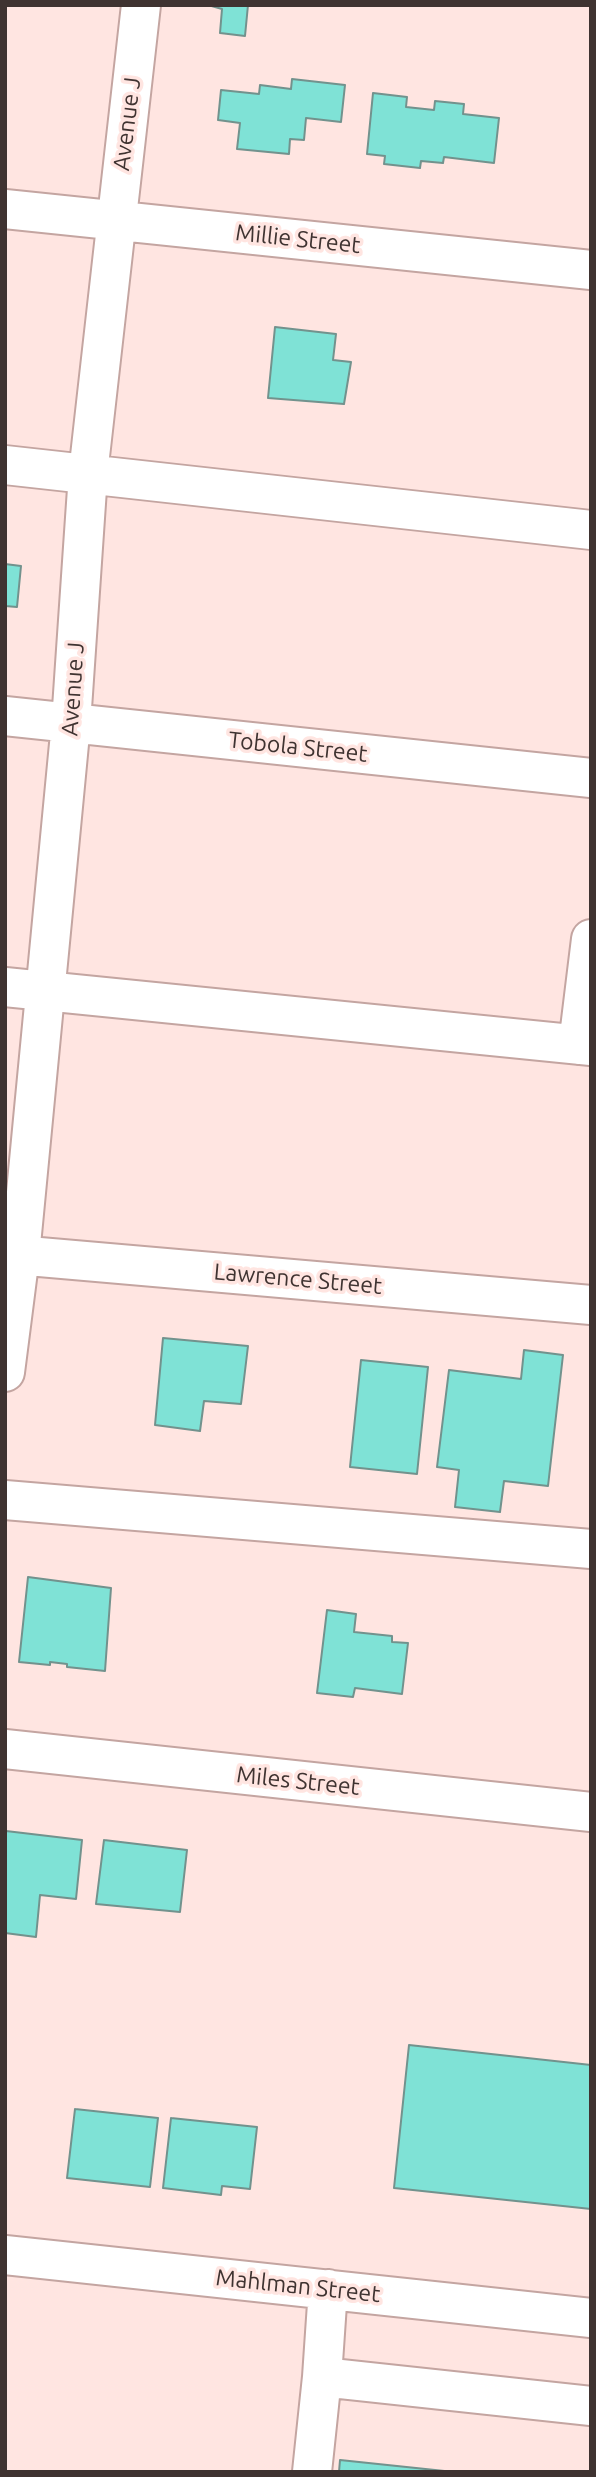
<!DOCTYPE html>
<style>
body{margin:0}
#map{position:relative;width:596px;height:2477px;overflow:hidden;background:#ffe5e1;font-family:Ubuntu,sans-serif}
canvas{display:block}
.frame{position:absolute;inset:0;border:7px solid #3f3331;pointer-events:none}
</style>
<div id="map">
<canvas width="596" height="2477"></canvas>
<div class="frame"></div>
</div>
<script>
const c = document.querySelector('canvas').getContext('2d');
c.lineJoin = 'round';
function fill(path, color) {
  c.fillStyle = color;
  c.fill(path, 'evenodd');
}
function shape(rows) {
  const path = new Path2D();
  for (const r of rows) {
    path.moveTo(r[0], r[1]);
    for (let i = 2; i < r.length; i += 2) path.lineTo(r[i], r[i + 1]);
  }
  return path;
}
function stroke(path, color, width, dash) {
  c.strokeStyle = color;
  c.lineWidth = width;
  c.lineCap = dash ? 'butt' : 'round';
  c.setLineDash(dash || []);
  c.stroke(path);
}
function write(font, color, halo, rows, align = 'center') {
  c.font = font + ' Ubuntu,sans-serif';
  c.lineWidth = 7;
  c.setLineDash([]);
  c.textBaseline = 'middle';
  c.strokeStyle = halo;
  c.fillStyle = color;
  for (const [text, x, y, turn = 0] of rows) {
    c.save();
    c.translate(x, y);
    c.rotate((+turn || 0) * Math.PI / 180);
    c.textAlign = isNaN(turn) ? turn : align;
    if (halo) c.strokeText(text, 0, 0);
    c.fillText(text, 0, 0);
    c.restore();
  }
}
const building = shape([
 [208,5,248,5,245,36,220,33,222,9,208,5],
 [292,79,345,85,341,122,306,118,304,140,290,139,289,154,237,149,240,123,218,120,221,90,259,94,260,85,291,89,292,79],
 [373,93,407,97,406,107,434,110,435,101,464,104,463,114,499,118,494,163,444,157,443,163,421,161,420,168,384,164,385,156,367,154,373,93],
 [275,327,336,334,333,360,351,362,344,404,268,398,275,327],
 [5,564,21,566,17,607,5,606,5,564],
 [163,1338,248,1346,241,1404,204,1401,200,1431,155,1425,163,1338],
 [524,1350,563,1355,548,1486,504,1481,500,1512,455,1507,459,1470,437,1467,449,1370,521,1379,524,1350],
 [361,1360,428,1367,417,1474,350,1467,361,1360],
 [28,1577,111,1588,105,1671,67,1667,67,1664,50,1662,50,1665,19,1662,28,1577],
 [327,1610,356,1614,354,1632,392,1636,392,1642,408,1643,402,1694,355,1688,353,1697,317,1693,327,1610],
 [6,1831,82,1840,76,1899,40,1895,36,1937,5,1933,6,1831],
 [104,1840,187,1850,180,1912,96,1904,104,1840],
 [409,2045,591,2065,591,2209,394,2188,409,2045],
 [75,2109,158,2118,150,2187,67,2178,75,2109],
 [171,2118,257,2127,250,2189,222,2186,221,2195,163,2188,171,2118],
 [340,2460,454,2472,339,2472,340,2460]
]);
fill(building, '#7fe2d6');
stroke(building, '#72928d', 2);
const minor = shape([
 [5,209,591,270],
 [5,465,591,530],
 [5,716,591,778],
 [5,987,591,1046],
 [578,1045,591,939],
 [5,1254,591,1305],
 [5,1372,20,1255,71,723,88,474,141,5],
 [5,1500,591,1549],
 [5,1749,591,1812],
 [5,2255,591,2318],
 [328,2289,322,2377,591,2406],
 [312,2472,322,2377]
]);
stroke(minor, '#c4a5a1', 42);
stroke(minor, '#fff', 38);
write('23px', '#3f3331', '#ffe5e1', [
 ["Avenue J",127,124,-83],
 ["Millie Street",298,239,6],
 ["Avenue J",73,689,-86],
 ["Tobola Street",298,747,6],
 ["Lawrence Street",298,1279,5],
 ["Miles Street",298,1781,6],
 ["Mahlman Street",298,2286,6]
]);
</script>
